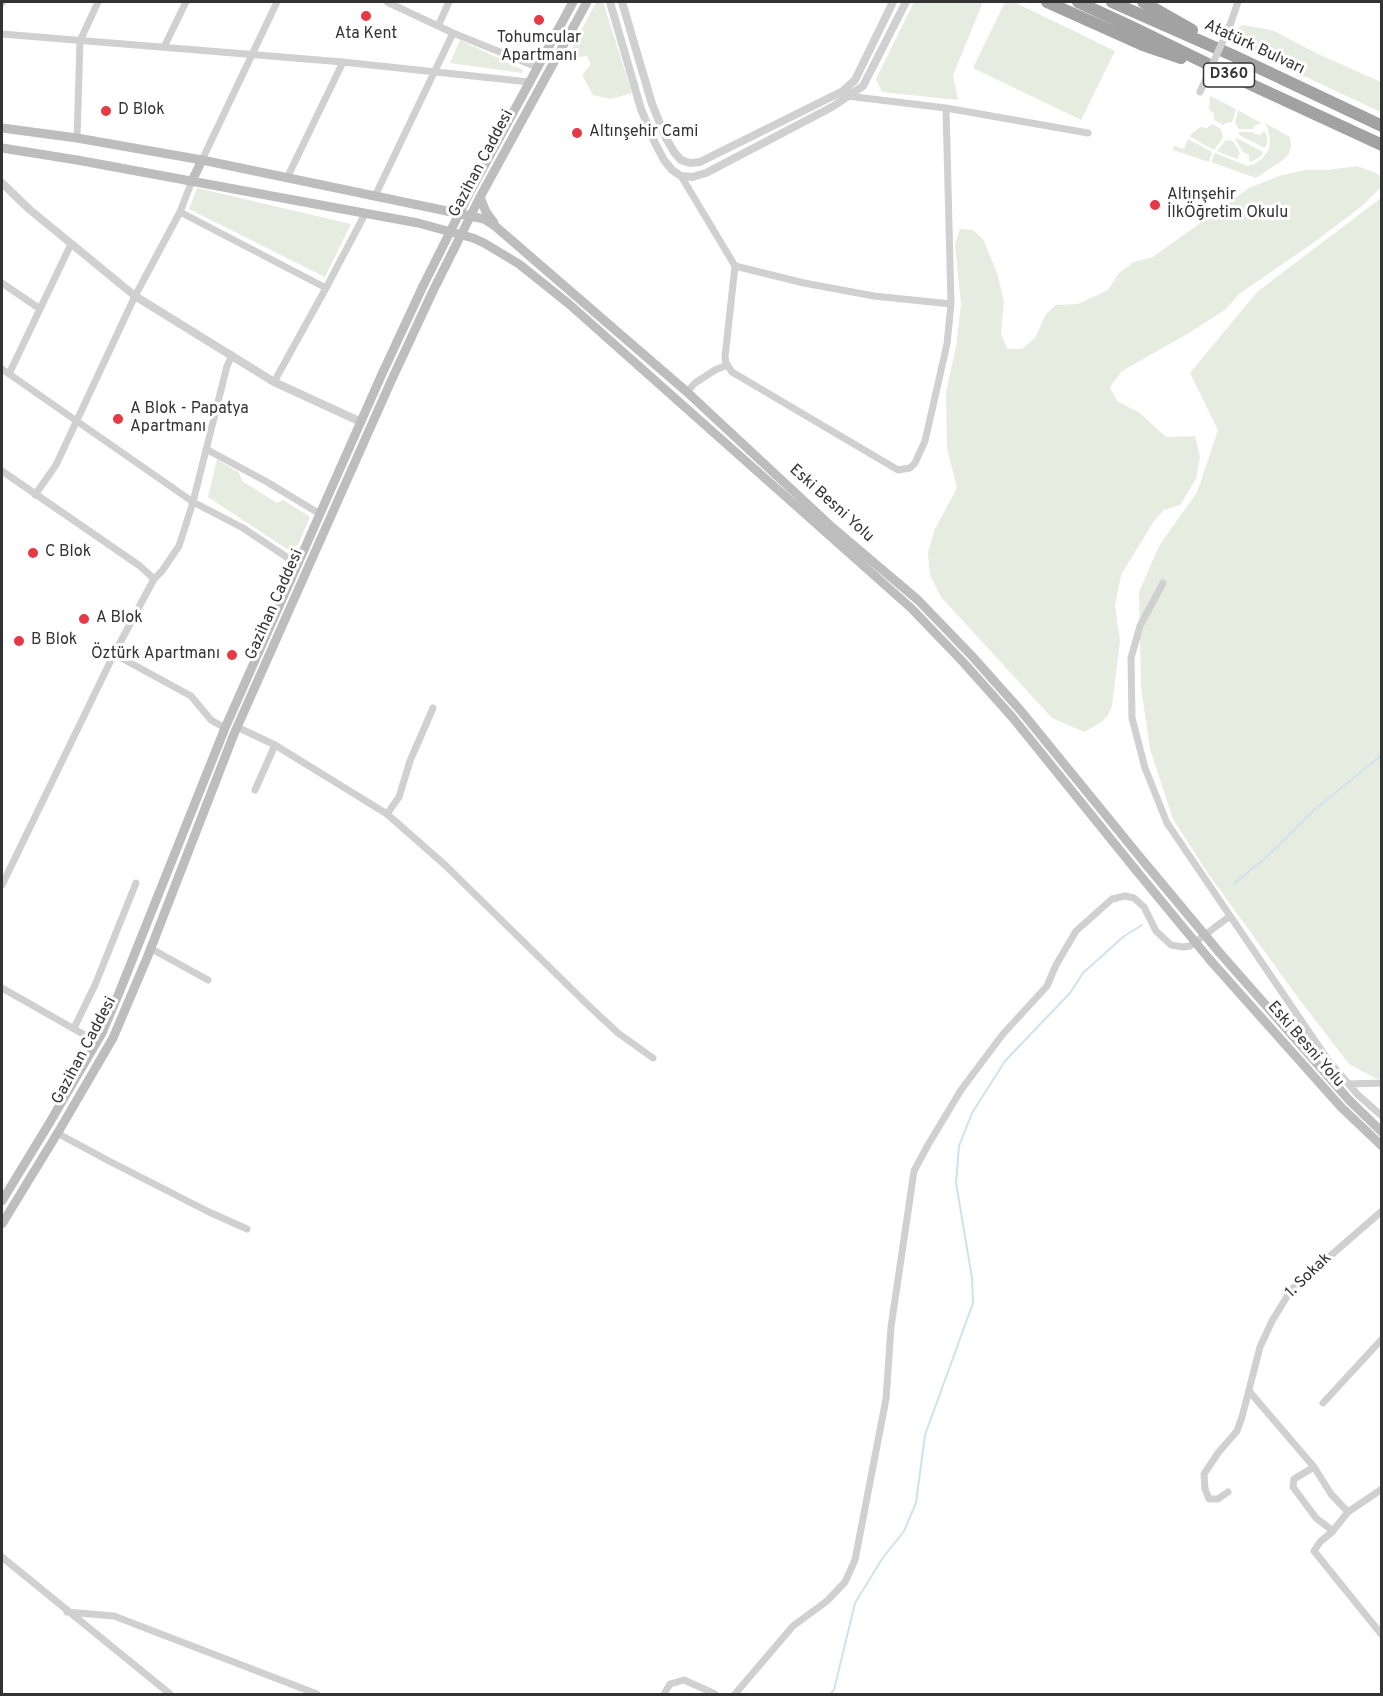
<!DOCTYPE html>
<meta charset="utf-8">
<style>
body{margin:0}
#map{position:relative;width:1383px;height:1696px;overflow:hidden;background:#fff;font-family:Overpass,sans-serif}
canvas{display:block}
.frame{position:absolute;inset:0;border:3px solid #333;pointer-events:none}
</style>
<div id="map">
<canvas width="1383" height="1696"></canvas>
<div class="frame"></div>
</div>
<script>
const c = document.querySelector('canvas').getContext('2d');
c.lineJoin = 'round';
function fill(path, color) {
  c.fillStyle = color;
  c.fill(path, 'evenodd');
}
function shape(rows) {
  const path = new Path2D();
  for (const r of rows) {
    path.moveTo(r[0], r[1]);
    for (let i = 2; i < r.length; i += 2) path.lineTo(r[i], r[i + 1]);
  }
  return path;
}
function stroke(path, color, width, dash) {
  c.strokeStyle = color;
  c.lineWidth = width;
  c.lineCap = dash ? 'butt' : 'round';
  c.setLineDash(dash || []);
  c.stroke(path);
}
function write(font, color, halo, rows, align = 'center') {
  c.font = font + ' Overpass,sans-serif';
  c.lineWidth = 6;
  c.setLineDash([]);
  c.textBaseline = 'middle';
  c.strokeStyle = halo;
  c.fillStyle = color;
  for (const [text, x, y, turn = 0] of rows) {
    c.save();
    c.translate(x, y);
    c.rotate((+turn || 0) * Math.PI / 180);
    c.textAlign = isNaN(turn) ? turn : align;
    if (halo) c.strokeText(text, 0, 0);
    c.fillText(text, 0, 0);
    c.restore();
  }
}
fill(shape([
 [596,2,603,2,632,93,611,99,593,95,582,75,591,64,587,56,572,58,569,54],
 [914,2,983,2,953,75,958,100,882,92,876,79],
 [1005,2,1014,2,1115,51,1081,120,973,68],
 [1242,25,1272,30,1318,54,1381,82,1381,112,1282,66,1232,41,1233,32],
 [460,40,523,70,522,73,450,63],
 [1210,96,1236,109,1232,122,1226,123,1223,125,1214,120,1214,114,1209,109],
 [1238,110,1261,123,1260,124,1255,125,1253,129,1239,129,1235,123],
 [1263,122,1290,137,1291,146,1289,154,1283,160,1256,178,1211,162,1215,153,1247,166,1252,165,1262,159,1269,149,1270,138,1267,126],
 [1212,124,1221,129,1223,138,1214,150,1189,136,1200,127,1207,128],
 [1264,131,1267,136,1267,144,1265,148,1239,135,1239,132,1253,132,1255,134,1260,135],
 [1237,138,1263,152,1261,156,1251,162,1249,161,1249,155,1243,152,1235,139],
 [1188,139,1212,152,1209,162,1173,150,1174,146,1184,149],
 [1226,140,1233,141,1240,153,1237,159,1217,151],
 [1357,166,1376,173,1381,176,1381,187,1362,206,1313,243,1239,294,1226,309,1189,333,1122,371,1110,387,1117,401,1140,413,1166,437,1195,436,1200,457,1196,479,1180,505,1164,510,1154,521,1121,575,1115,606,1120,641,1112,706,1108,715,1101,722,1084,732,1052,718,941,597,930,575,928,552,935,529,957,488,947,448,946,392,956,347,961,304,955,244,960,229,973,230,983,239,997,273,1004,301,1001,333,1007,349,1022,349,1035,338,1046,314,1056,305,1078,304,1108,290,1118,274,1134,262,1153,257,1249,188,1279,176,1305,170,1328,170],
 [197,188,351,224,325,277,189,209],
 [1381,198,1381,1077,1377,1079,1349,1064,1302,1003,1209,875,1173,819,1150,749,1141,687,1139,592,1159,546,1197,492,1218,430,1190,373,1257,292],
 [217,459,239,473,242,481,277,503,283,500,310,517,298,545,287,549,208,497]
]), '#e6ecdf');
stroke(shape([
 [1235,883,1271,853,1315,809,1382,755],
 [830,1694,834,1690,855,1603,882,1559,904,1531,916,1503,925,1435,973,1303,972,1278,956,1183,959,1146,972,1113,1005,1061,1070,993,1083,973,1123,937,1142,925]
]), '#cfe2ee', 2);
stroke(shape([
 [387,2,453,33,537,67],
 [2,3,2,2],
 [1230,25,1238,2],
 [438,26,449,2],
 [2,34,343,62,529,82],
 [164,47,186,2],
 [847,96,946,108,1088,133],
 [77,138,80,41,98,2],
 [202,160,277,2],
 [681,176,735,266,804,283,874,296,951,304],
 [287,178,343,62],
 [375,196,453,33],
 [180,212,326,288],
 [735,266,725,357,726,363,732,372,898,470,910,468,915,463,925,441,947,344,951,304,946,108],
 [2,283,40,309],
 [2,369,193,502,243,528,297,564],
 [9,374,71,244],
 [274,382,326,288,365,214],
 [687,392,695,383,715,370,727,365],
 [206,449,267,482,320,514],
 [2,471,140,566,154,579],
 [35,495,56,465,135,296,180,212,192,181],
 [1163,583,1140,626,1131,658,1132,718,1145,768,1167,823,1328,1060,1358,1095,1382,1116],
 [114,654,191,696,211,720,225,728],
 [237,727,275,745,387,814,445,865,589,1006,618,1033,653,1058],
 [255,790,275,745],
 [387,814,399,797,410,761,433,708],
 [2,885,114,654,154,579,162,571,179,546,193,502,227,366,232,355],
 [150,948,208,980],
 [2,988,97,1042],
 [74,1028,95,985,136,883],
 [1349,1084,1382,1083],
 [57,1133,109,1161,209,1212,247,1229],
 [1249,1391,1314,1467,1331,1494,1348,1512],
 [1323,1403,1382,1339],
 [1314,1467,1294,1479,1293,1487,1316,1518,1333,1531],
 [1382,1489,1348,1512,1332,1532,1320,1542,1314,1551,1382,1635],
 [1228,1492,1218,1499,1209,1499,1205,1489,1204,1474,1218,1453,1237,1431,1242,1417,1260,1347,1272,1321,1291,1290,1382,1211],
 [2,1557,170,1694],
 [67,1612,114,1616,317,1694],
 [664,1694,670,1684,684,1680,715,1694],
 [735,1694,793,1626,827,1601,845,1582,855,1560,886,1399,891,1327,914,1171,928,1145,961,1090,1003,1034,1047,986,1056,965,1076,931,1112,899,1125,896,1134,898,1144,907,1156,931,1171,945,1183,947,1190,946,1230,916]
]), '#d0d0d0', 7);
stroke(shape([
 [610,2,641,109,655,143,664,160,672,170,681,176,692,177,706,173,832,107,863,86,906,2],
 [622,2,652,104,666,138,674,152,681,160,690,163,700,162,843,91,855,80,893,2],
 [2,183,29,209,135,296,274,382,361,422]
]), '#d0d0d0', 8);
stroke(shape([
 [2,128,77,138,202,160,442,210,484,219,495,226,687,392,833,528,918,600,971,655,1021,711,1144,862],
 [2,148,77,160,418,223,473,238,484,243,519,264,569,304,911,608,963,662,1013,718,1135,869],
 [192,181,202,160],
 [480,197,486,212,494,223],
 [1219,952,1349,1100,1382,1132],
 [1210,960,1341,1107,1382,1146],
 [2,1201,50,1122,102,1033,119,993,225,728,382,374,423,286,470,192,573,2],
 [2,1224,60,1129,113,1038,147,958,234,734,392,379,433,291,480,197,587,2]
]), '#bdbdbd', 9);
stroke(shape([
 [1047,2,1143,45,1181,58],
 [1078,2,1132,27,1224,72,1382,145],
 [1112,2,1232,55,1382,126],
 [1143,2,1192,30]
]), '#a2a2a2', 12);
stroke(shape([
 [1200,92,1230,25]
]), '#d0d0d0', 7);
stroke(shape([
 [1144,862,1219,952],
 [1135,869,1210,960]
]), '#bdbdbd', 9);
for (const [x, y, r, color] of [
 [366,16,6,"#e63946"],
 [539,20,6,"#e63946"],
 [106,111,6,"#e63946"],
 [577,133,6,"#e63946"],
 [1155,205,6,"#e63946"],
 [118,419,6,"#e63946"],
 [33,553,6,"#e63946"],
 [84,619,6,"#e63946"],
 [19,641,6,"#e63946"],
 [232,655,6,"#e63946"]
]) {
  const dot = new Path2D();
  dot.arc(x, y, r, 0, 2 * Math.PI);
  c.fillStyle = color;
  c.fill(dot);
  stroke(dot, '#fff', 2);
}
for (const [x, y, w] of [
 [1229,75,51]
]) {
  const box = new Path2D();
  box.roundRect(x - w / 2, y - 12, w, 24, 4.5);
  c.fillStyle = '#fff';
  c.fill(box);
  stroke(box, '#333', 1.5);
}
write('bold 15px', '#333', null, [
 ["D360",1229,75]
]);
write('16px', '#333', '#fff', [
 ["Ata Kent",366,35,"center"],
 ["Tohumcular",539,39,"center"],
 ["Apartmanı",539,57,"center"],
 ["D Blok",118,111],
 ["Altınşehir Cami",589,133],
 ["Altınşehir",1167,196],
 ["İlkÖğretim Okulu",1167,214],
 ["A Blok - Papatya",130,410],
 ["Apartmanı",130,428],
 ["C Blok",45,553],
 ["A Blok",96,619],
 ["B Blok",31,641],
 ["Öztürk Apartmanı",220,655,"right"]
], 'left');
write('16px', '#333', '#fff', [
 ["Atatürk Bulvarı",1254,48,25],
 ["Gazihan Caddesi",482,164,-62],
 ["Eski Besni Yolu",831,504,42],
 ["Gazihan Caddesi",275,605,-66],
 ["Eski Besni Yolu",1305,1045,49],
 ["Gazihan Caddesi",85,1051,-62],
 ["1. Sokak",1309,1276,-44]
]);
</script>
